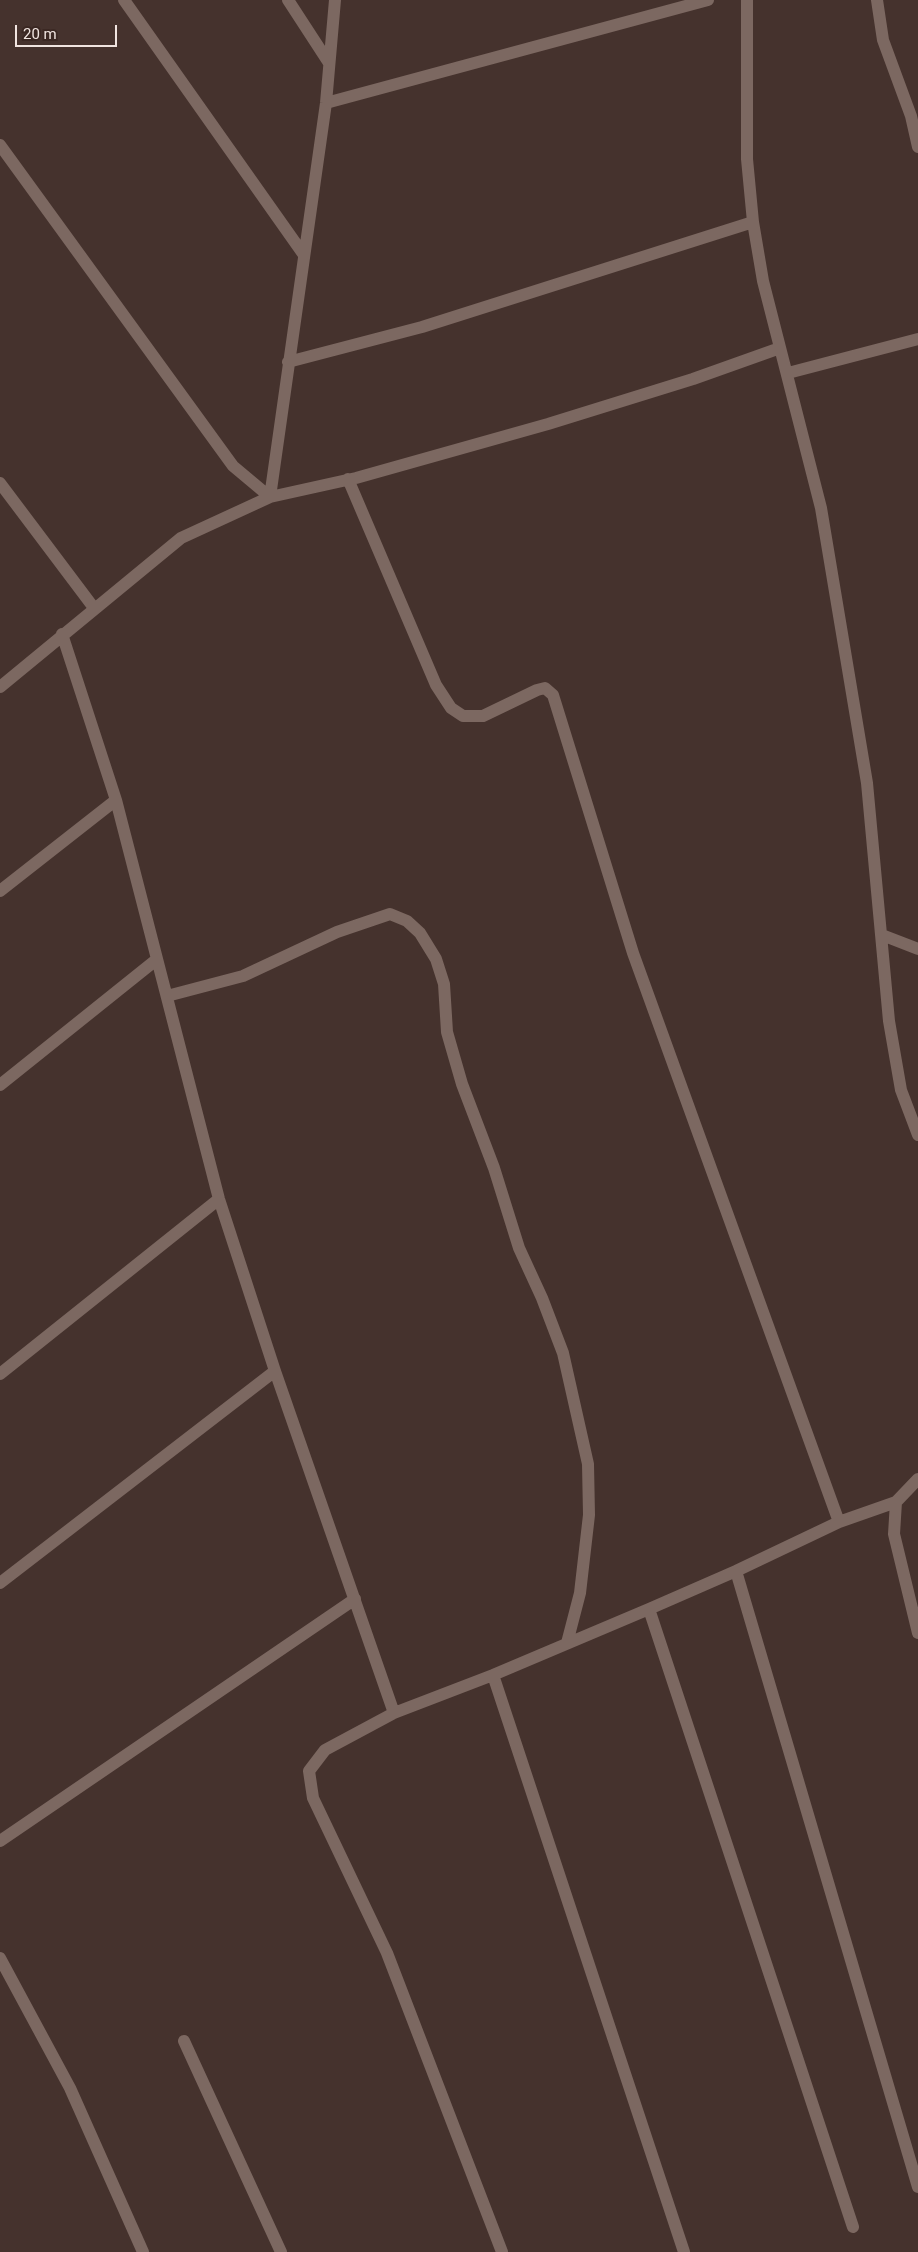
<!DOCTYPE html>
<style>
body{margin:0}
#map{position:relative;width:918px;height:2252px;overflow:hidden;background:#45322d;font-family:Roboto,sans-serif}
canvas{display:block}
.scale{position:absolute;left:15px;top:25px;width:102px;height:22px;box-sizing:border-box;border:2px solid #f0e4e0;border-top:0;padding-left:6px;font-size:15px;line-height:18px;white-space:nowrap;color:#f0e4e0;-webkit-text-stroke:4px #3b2823;paint-order:stroke}
</style>
<div id="map">
<canvas width="918" height="2252"></canvas>
<div class="scale">20 m</div>
</div>
<script>
const c = document.querySelector('canvas').getContext('2d');
c.lineJoin = 'round';
function shape(rows) {
  const path = new Path2D();
  for (const r of rows) {
    path.moveTo(r[0], r[1]);
    for (let i = 2; i < r.length; i += 2) path.lineTo(r[i], r[i + 1]);
  }
  return path;
}
function stroke(path, color, width, dash) {
  c.strokeStyle = color;
  c.lineWidth = width;
  c.lineCap = dash ? 'butt' : 'round';
  c.setLineDash(dash || []);
  c.stroke(path);
}
stroke(shape([
 [124,0,304,255],
 [288,0,329,63],
 [747,0,747,159,753,222,763,281,821,508,867,783,889,1021,901,1090,918,1135],
 [877,0,883,40,911,116,918,147],
 [326,103,708,0],
 [0,145,233,466,270,497],
 [288,362,422,327,753,222],
 [788,373,918,339],
 [348,479,436,685,451,708,463,716,483,716,537,690,545,688,553,695,633,953,839,1522],
 [0,483,94,608],
 [270,497,326,103,335,0],
 [62,634,116,800,219,1199,275,1371,394,1713],
 [0,687,181,538,270,497,356,478,548,424,693,379,780,348],
 [0,891,116,800],
 [882,935,918,949],
 [167,996,243,976,337,932,390,914,407,921,420,933,436,959,444,984,447,1032,462,1084,494,1168,519,1248,542,1298,563,1353,588,1464,589,1515,580,1593,567,1643],
 [0,1085,156,960],
 [0,1374,219,1199],
 [918,1479,896,1502,894,1534,918,1633],
 [736,1571,918,2187],
 [0,1583,275,1371],
 [649,1609,853,2227],
 [493,1675,684,2252],
 [0,1841,355,1599],
 [0,1958,70,2088,143,2252],
 [184,2041,281,2252],
 [502,2252,387,1953,313,1798,309,1771,325,1750,394,1713,493,1675,649,1609,736,1571,839,1522,896,1502]
]), '#7c6861', 12);
</script>
